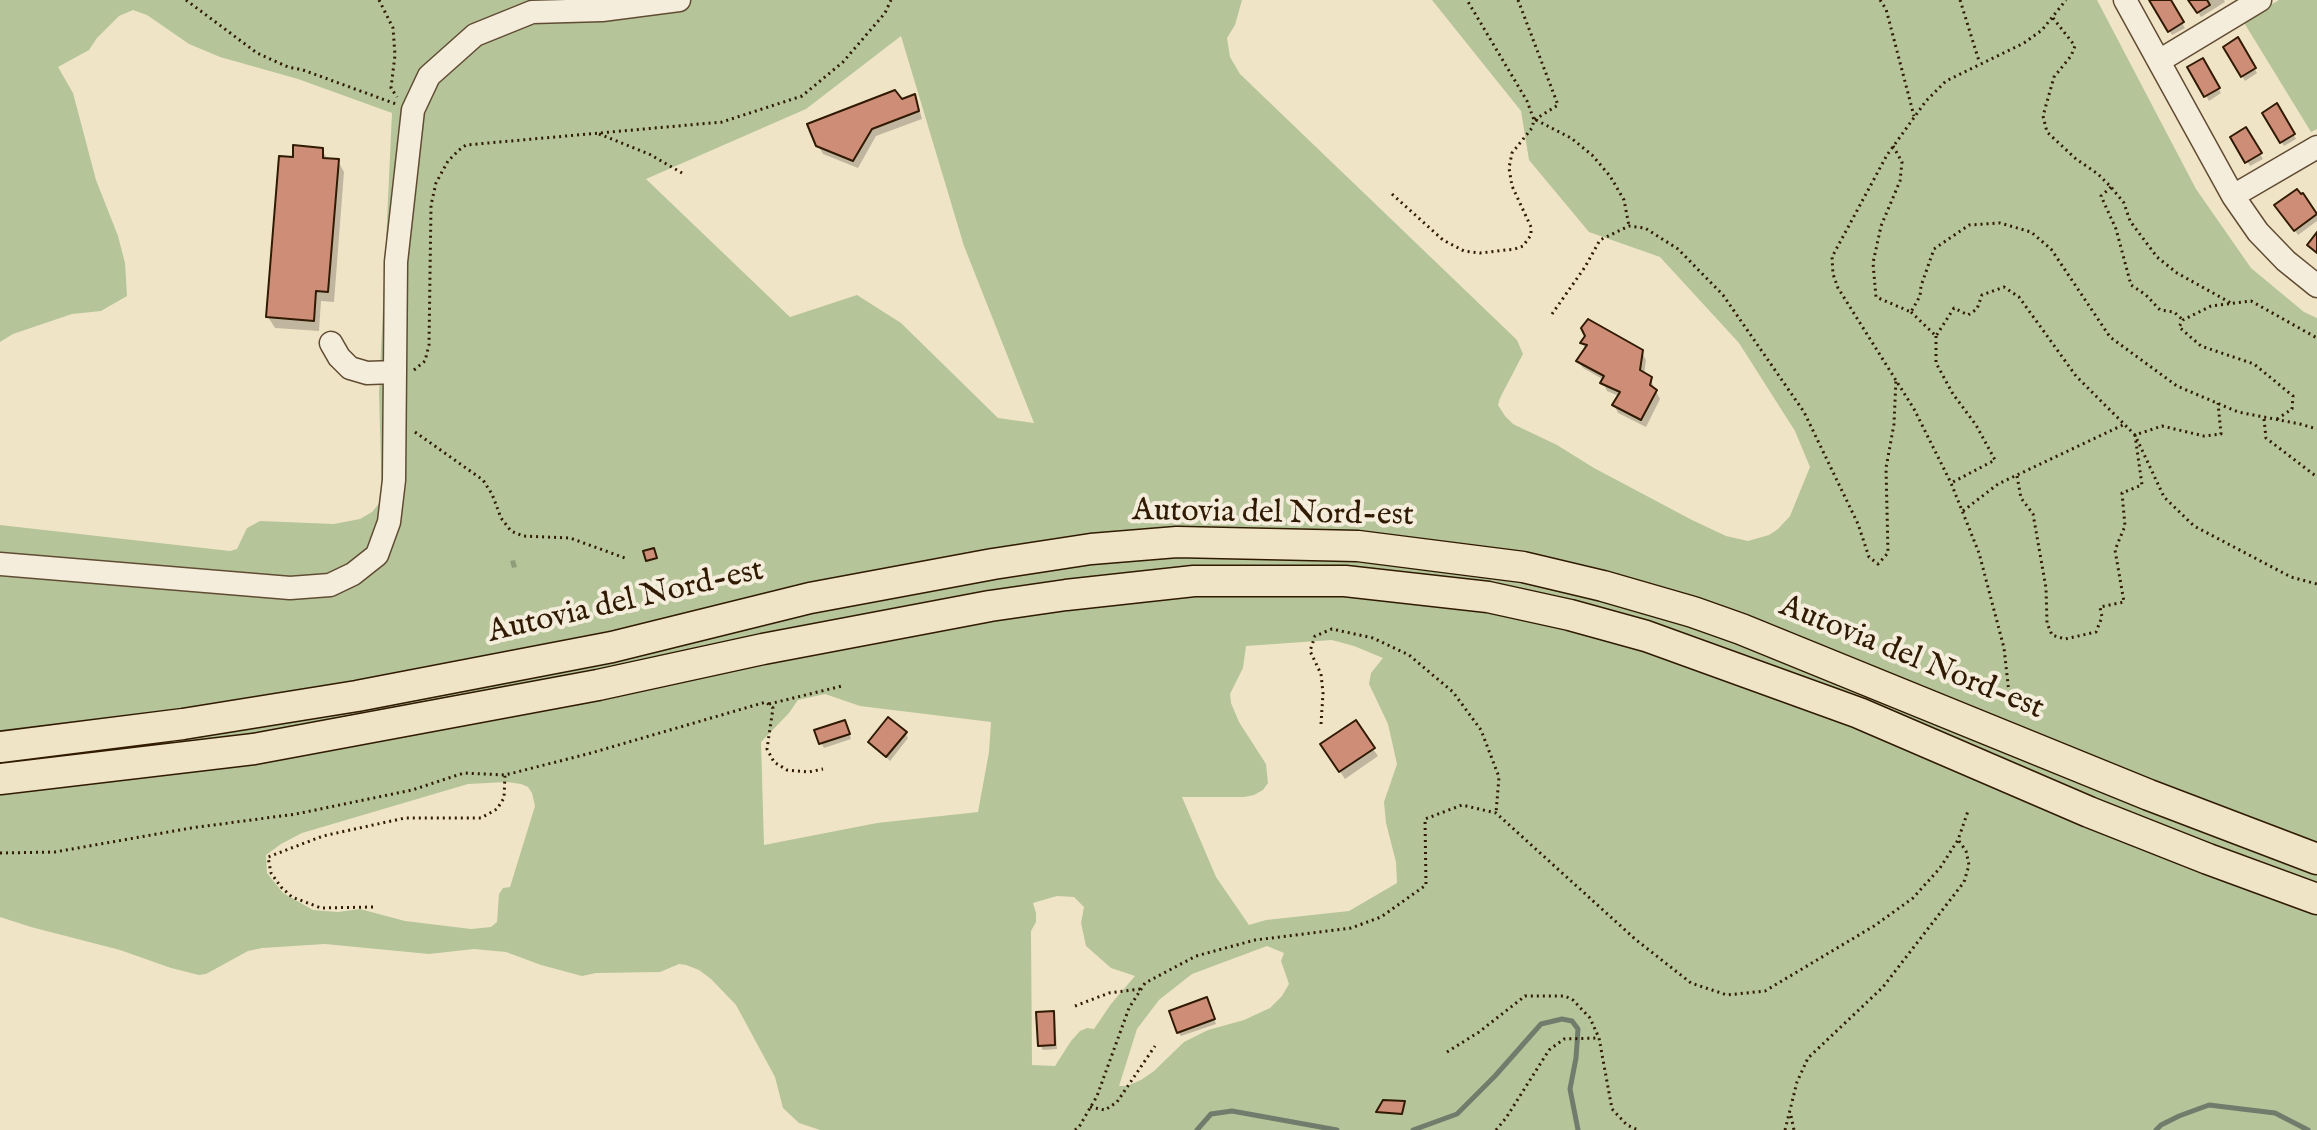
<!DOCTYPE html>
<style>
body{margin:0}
canvas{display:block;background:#f0e4c7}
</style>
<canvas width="2317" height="1130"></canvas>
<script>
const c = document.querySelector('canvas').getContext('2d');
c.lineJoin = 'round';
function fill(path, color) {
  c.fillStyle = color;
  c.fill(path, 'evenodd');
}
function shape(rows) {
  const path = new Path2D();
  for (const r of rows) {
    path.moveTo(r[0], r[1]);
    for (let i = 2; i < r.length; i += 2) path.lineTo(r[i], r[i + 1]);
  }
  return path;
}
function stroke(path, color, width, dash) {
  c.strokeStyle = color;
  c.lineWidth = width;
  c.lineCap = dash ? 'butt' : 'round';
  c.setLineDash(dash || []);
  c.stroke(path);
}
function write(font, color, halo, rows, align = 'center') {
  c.font = font + ' "IM FELL English",serif';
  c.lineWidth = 8;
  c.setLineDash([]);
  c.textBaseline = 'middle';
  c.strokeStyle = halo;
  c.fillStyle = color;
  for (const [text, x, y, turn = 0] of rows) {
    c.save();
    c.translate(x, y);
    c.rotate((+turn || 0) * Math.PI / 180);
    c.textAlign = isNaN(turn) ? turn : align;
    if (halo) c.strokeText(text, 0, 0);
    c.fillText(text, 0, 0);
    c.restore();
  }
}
fill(shape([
 [0,0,1242,0,1235,25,1227,38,1230,57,1240,74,1517,340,1523,354,1500,398,1498,405,1505,416,1513,424,1557,445,1594,468,1692,520,1726,536,1748,541,1769,535,1778,529,1790,516,1810,467,1795,431,1739,343,1660,257,1589,232,1529,160,1521,111,1432,0,2097,0,2196,189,2251,268,2304,312,2317,318,2317,1130,820,1130,799,1123,783,1108,775,1077,736,1005,711,979,699,970,686,965,679,964,660,972,596,973,582,976,541,965,506,952,474,949,429,954,325,944,262,948,248,951,206,974,199,975,171,968,120,950,31,927,0,917,0,525,230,551,237,549,247,528,260,521,334,524,360,519,372,512,382,500,379,393,392,113,298,79,220,57,189,44,147,15,133,10,119,16,97,38,89,50,58,67,73,93,96,180,118,236,125,263,127,296,101,311,72,314,13,334,0,342],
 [901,36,964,246,1034,423,998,418,901,323,857,295,790,317,646,179,806,109],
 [1332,640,1354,646,1383,658,1371,673,1369,684,1388,724,1397,764,1384,802,1386,823,1396,862,1397,883,1349,911,1266,920,1249,925,1216,877,1182,797,1244,797,1254,795,1263,790,1268,783,1266,764,1239,722,1231,703,1230,694,1243,668,1246,646],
 [825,694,860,706,991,722,989,752,978,812,877,823,764,845,761,742,789,713,798,700],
 [507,782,521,784,528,787,532,793,535,806,510,887,503,888,499,894,497,922,491,927,471,929,405,921,360,909,338,912,313,910,283,893,267,873,266,855,281,844,302,833,468,784],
 [1057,896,1074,897,1084,907,1081,923,1086,946,1111,968,1135,976,1111,1004,1094,1029,1087,1028,1080,1031,1071,1041,1055,1066,1032,1065,1031,931,1036,922,1036,913,1033,903],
 [1267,946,1284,953,1281,961,1289,984,1282,996,1270,1008,1244,1020,1208,1030,1184,1042,1154,1071,1141,1080,1127,1086,1119,1086,1137,1029,1159,1000,1192,974],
 [2279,0,2317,0,2317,129,2311,132,2243,21]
]), '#b5c599');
fill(shape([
 [2153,0,2168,0,2185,28,2172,35,2152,1],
 [2190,0,2224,0,2225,2,2201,17],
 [2238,40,2257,73,2245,81,2226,48],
 [2202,61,2221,93,2209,101,2190,68],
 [914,97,918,104,922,119,876,136,858,168,823,154,818,145,901,101],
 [2277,106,2296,139,2284,146,2265,113],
 [2245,130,2263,159,2250,166,2233,137],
 [322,150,328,160,338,161,344,172,334,302,321,301,319,331,275,328,268,317,294,159],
 [2303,196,2317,216,2317,221,2298,235,2280,210],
 [1582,343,1642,352,1646,360,1644,375,1650,379,1660,399,1646,427,1618,413,1614,405,1619,396,1607,391,1603,383,1604,380,1583,368,1578,361,1586,350],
 [515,560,517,567,512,568,510,561],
 [847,727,851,739,824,748,821,743],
 [905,733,908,738,890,761,870,742],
 [1373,749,1378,756,1345,779,1327,752],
 [1209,1004,1216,1024,1181,1036,1178,1032],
 [1053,1013,1055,1017,1057,1049,1043,1050,1040,1045]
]), '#0003');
stroke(shape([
 [1197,1130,1211,1114,1232,1111,1337,1130],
 [1413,1130,1457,1114,1495,1076,1541,1024,1562,1019,1572,1021,1578,1029,1576,1058,1570,1089,1578,1130],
 [2156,1130,2161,1125,2179,1116,2209,1105,2275,1113,2308,1130]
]), '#707d6d', 5);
const building = shape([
 [2149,0,2171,0,2184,22,2168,32,2149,0],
 [2188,0,2207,0,2210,5,2197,13,2188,0],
 [2238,37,2256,68,2241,77,2223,47,2238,37],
 [2203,58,2220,88,2204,97,2187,67,2203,58],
 [895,90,902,99,915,94,919,111,872,129,853,161,816,146,807,124,895,90],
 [2277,103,2295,134,2280,143,2262,113,2277,103],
 [2246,127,2262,153,2245,163,2230,137,2246,127],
 [293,145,323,148,323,158,339,159,328,292,316,291,314,321,266,317,279,156,293,157,293,145],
 [2297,189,2301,194,2303,193,2317,214,2294,231,2274,205,2297,189],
 [2317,232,2317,253,2307,245,2317,232],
 [1588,319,1643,350,1640,370,1652,377,1650,385,1657,390,1641,420,1612,405,1620,392,1600,383,1604,376,1576,361,1587,345,1580,343,1585,336,1581,328,1588,319],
 [654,548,657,558,646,561,643,551,654,548],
 [888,717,907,732,886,757,868,742,888,717],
 [845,720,850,734,819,744,814,730,845,720],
 [1356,720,1375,748,1339,772,1320,744,1356,720],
 [1207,997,1215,1019,1177,1033,1169,1011,1207,997],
 [1054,1011,1055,1045,1038,1046,1036,1012,1054,1011],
 [1383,1100,1405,1101,1402,1114,1376,1112,1383,1100]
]);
fill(building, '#ce8d77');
stroke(building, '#301a02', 2);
const minor = shape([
 [2125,0,2233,196,2258,232,2286,261,2317,286],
 [2159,61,2260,0],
 [2233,196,2317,147],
 [331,343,339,357,350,368,367,373,395,372],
 [0,564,290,588,330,585,353,574,377,555,389,522,394,480,396,262,413,110,429,76,475,35,532,12,602,10,679,0]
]);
const highway = shape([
 [0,747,183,724,357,696,612,647,810,598,993,564,1091,549,1177,542,1358,546,1523,567,1603,586,1693,612,1741,629,2149,795,2317,859],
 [0,779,254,749,598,685,763,649,990,606,1066,595,1194,581,1345,581,1488,597,1570,615,1646,636,1859,713,2089,812,2208,859,2317,899]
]);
stroke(minor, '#604c33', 25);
stroke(highway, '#301a02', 33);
stroke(shape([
 [186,0,257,53,288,67,303,70,396,104],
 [379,0,393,28,395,55,391,88,397,97],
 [1518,0,1558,105,1534,120],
 [1880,0,1886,9,1914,116],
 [1960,0,1979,61],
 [2053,18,2075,46,2071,56,2054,77,2043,116,2047,132,2076,159,2098,174,2111,187,2124,203,2130,221,2157,257,2177,273,2231,303],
 [1536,120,1571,138,1592,155,1610,176,1624,200,1629,226],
 [599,134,649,154,682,173],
 [1893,146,1902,162,1900,181,1881,226,1873,263,1876,297,1911,312,1920,296,1921,286,1934,249,1969,225,2000,223,2031,232,2051,249,2110,337,2177,386,2238,412,2300,424,2317,429],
 [2111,187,2101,196,2116,229,2131,285,2146,295,2160,310,2174,312,2183,320],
 [1392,194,1443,240,1464,251,1480,253,1515,249,1523,246,1531,235,1531,227,1512,186,1509,168,1512,153,1532,128,1534,120,1527,101,1467,0],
 [1911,312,1936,336,1954,308,1968,315,1977,309,1982,295,2004,287,2019,297,2076,376,2135,435,2164,497,2194,526,2291,577,2317,584],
 [1552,314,1585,267,1600,240,1629,226,1645,228,1678,249,1723,295,1804,412,1858,524,1869,557,1878,564,1888,553,1886,468,1894,424,1896,379],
 [1936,336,1936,363,1953,394,1976,425,1995,460,1951,483],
 [414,370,425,361,429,345,431,205,436,183,448,161,459,150,466,145,722,122,802,96,843,62,885,13,891,0],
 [2264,419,2266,438,2317,477],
 [2277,419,2292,409,2293,396,2254,364,2201,346,2179,327,2183,320,2211,306,2251,301,2317,338],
 [415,432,483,480,492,494,501,518,511,531,523,536,570,538,625,558],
 [2017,476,2021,498,2033,514,2046,588,2047,623,2052,635,2065,639,2096,632,2102,617,2100,607,2124,602,2115,550,2125,526,2122,493,2142,485,2135,435,2162,426,2204,436,2221,434,2218,403],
 [1963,511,1998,484,2125,424],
 [2009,693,2004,648,1979,553,1951,483,1914,409,1838,288,1833,274,1832,257,1887,155,1926,101,1946,81,2024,43,2042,30,2066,0],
 [769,704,842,686],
 [1321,724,1323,693,1321,674,1310,651,1315,636,1332,629,1373,638,1409,655,1453,692,1481,730,1499,777,1496,813],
 [0,853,55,852,191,828,296,814,412,790,464,773,505,775,591,753,766,702,773,708,767,749,774,762,787,770,809,772,823,769],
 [373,907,321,908,292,897,281,887,271,873,268,857,323,836,405,818,481,818,497,809,504,798,505,775],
 [1075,1006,1109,993,1140,989],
 [1447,1052,1479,1032,1525,996,1565,996,1573,1000,1590,1018,1599,1038,1612,1109,1627,1125,1638,1130],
 [1090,1107,1105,1110,1117,1102,1155,1046],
 [1791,1116,1794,1130],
 [1075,1130,1079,1127,1097,1096,1129,1008,1145,983,1196,956,1255,940,1351,928,1381,917,1426,885,1425,819,1462,805,1496,813,1635,939,1691,983,1727,995,1765,991,1874,926,1913,898,1940,868,1958,840,1968,811],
 [1496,1130,1506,1118,1549,1050,1564,1039,1599,1038],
 [1785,1130,1797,1082,1808,1058,1883,987,1964,882,1969,865,1966,851,1959,841]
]), '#301a02', 3, [2, 4]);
stroke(minor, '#f5eddb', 22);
stroke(highway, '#f0e4c7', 30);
write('32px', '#301a02', '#f5eddb', [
 ["Autovia del Nord-est",1273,515,1],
 ["Autovia del Nord-est",626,603,-13],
 ["Autovia del Nord-est",1911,659,22]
]);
</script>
